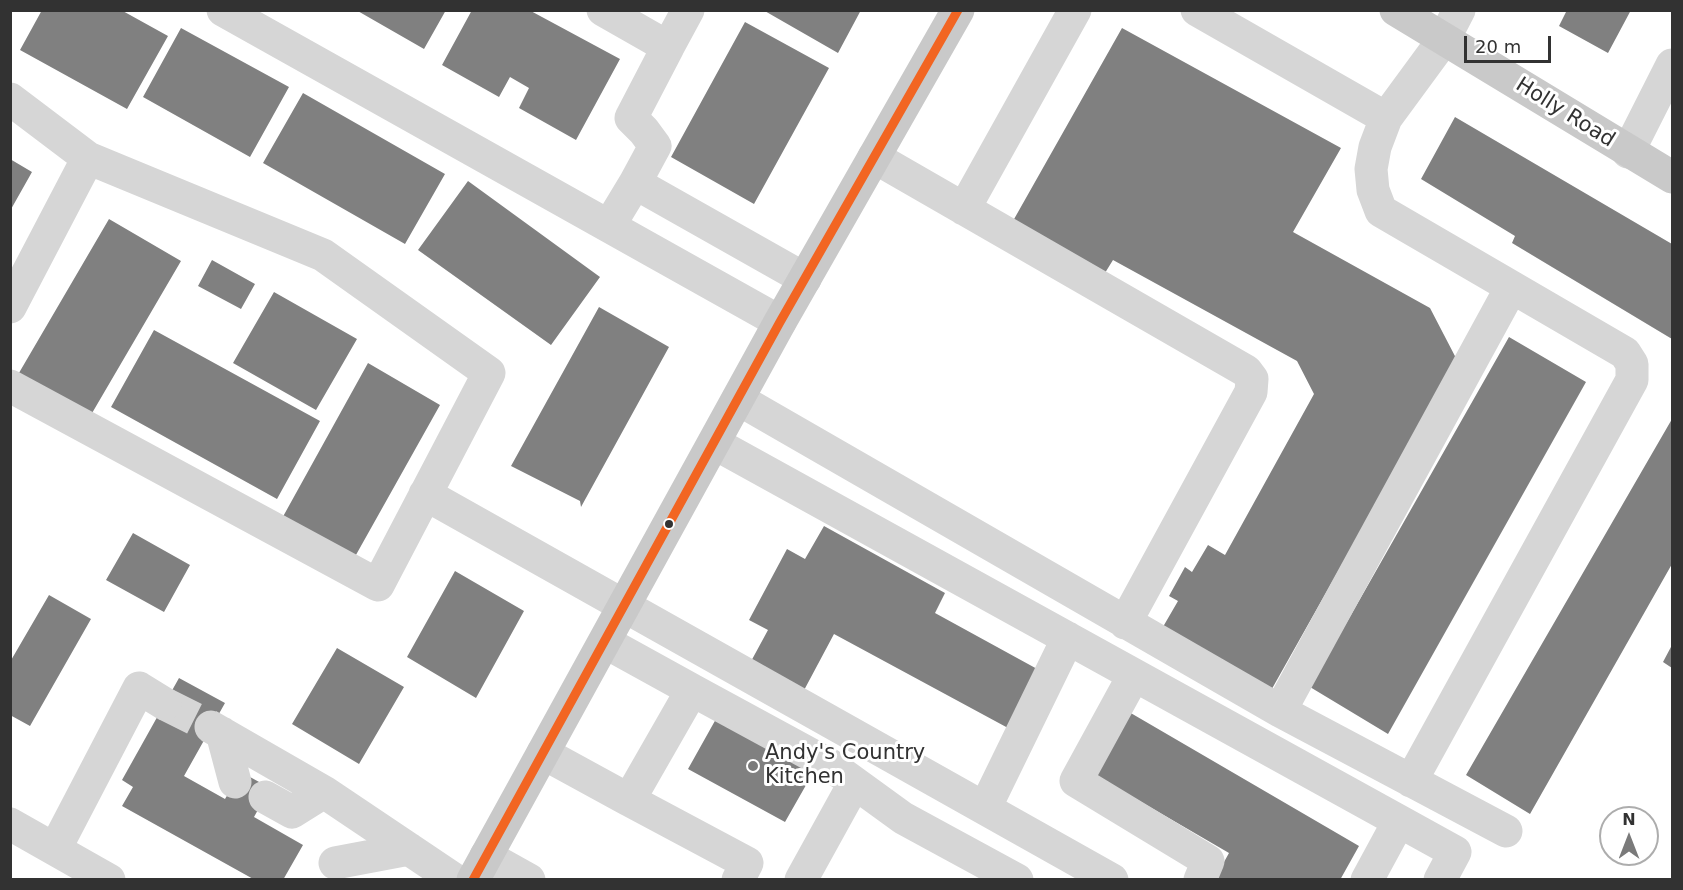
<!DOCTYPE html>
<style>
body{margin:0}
#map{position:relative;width:1683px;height:890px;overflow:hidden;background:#fff;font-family:"DejaVu Sans",sans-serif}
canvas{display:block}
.frame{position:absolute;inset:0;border:12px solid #323232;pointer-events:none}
.north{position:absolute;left:1599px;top:806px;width:60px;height:60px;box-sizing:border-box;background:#fff;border:2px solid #adadad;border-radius:50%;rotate:0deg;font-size:16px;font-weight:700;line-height:24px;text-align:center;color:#323232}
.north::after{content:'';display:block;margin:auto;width:21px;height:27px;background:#7a7a7a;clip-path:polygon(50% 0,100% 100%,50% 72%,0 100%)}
.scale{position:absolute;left:1464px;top:36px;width:87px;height:27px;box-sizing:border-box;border:3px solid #323232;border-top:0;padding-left:8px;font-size:18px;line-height:21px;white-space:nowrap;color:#323232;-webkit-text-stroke:4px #fff;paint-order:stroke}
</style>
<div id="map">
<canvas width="1683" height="890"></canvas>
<div class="frame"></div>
<div class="north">N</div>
<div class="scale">20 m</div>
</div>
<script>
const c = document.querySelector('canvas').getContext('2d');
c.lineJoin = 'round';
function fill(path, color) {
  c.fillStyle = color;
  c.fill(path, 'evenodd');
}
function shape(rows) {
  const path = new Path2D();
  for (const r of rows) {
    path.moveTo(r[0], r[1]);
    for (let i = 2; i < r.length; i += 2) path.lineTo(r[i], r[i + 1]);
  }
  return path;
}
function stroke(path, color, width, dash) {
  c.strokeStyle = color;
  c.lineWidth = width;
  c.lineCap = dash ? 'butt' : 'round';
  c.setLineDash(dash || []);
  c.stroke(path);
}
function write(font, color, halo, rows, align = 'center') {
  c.font = font + ' "DejaVu Sans",sans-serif';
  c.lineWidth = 6;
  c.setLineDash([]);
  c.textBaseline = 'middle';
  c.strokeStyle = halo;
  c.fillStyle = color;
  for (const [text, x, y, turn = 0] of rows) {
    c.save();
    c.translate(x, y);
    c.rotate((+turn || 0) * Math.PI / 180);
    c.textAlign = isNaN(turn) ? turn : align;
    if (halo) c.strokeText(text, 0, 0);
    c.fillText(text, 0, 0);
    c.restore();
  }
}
fill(shape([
 [42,10,121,10,168,36,127,109,20,50],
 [356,10,446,10,424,49],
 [472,10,529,10,620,59,576,140,519,108,529,88,510,77,499,97,442,65],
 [763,10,861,10,838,53],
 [1567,10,1631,10,1608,53,1559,26],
 [745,22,829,68,754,204,671,157],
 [181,28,289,87,250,157,143,97],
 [1122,28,1341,148,1293,232,1430,308,1457,360,1269,694,1160,632,1178,601,1169,596,1185,567,1192,572,1208,545,1225,555,1314,394,1297,361,1113,260,1100,281,1009,228],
 [303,93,445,174,405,244,263,163],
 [1455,117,1672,244,1672,339,1512,243,1515,236,1421,179],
 [10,159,32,172,10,211],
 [468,181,600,277,551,345,418,250],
 [109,219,181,261,88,420,16,378],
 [212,260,255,284,241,309,198,286],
 [274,292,357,339,316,410,233,363],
 [599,307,669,347,581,507,580,501,511,466],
 [154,330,320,421,277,499,111,407],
 [1509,337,1586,382,1388,734,1310,687],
 [368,363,440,405,352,562,280,522],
 [1672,419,1672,564,1530,814,1466,775],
 [824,526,945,593,935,613,1039,670,1008,728,834,634,802,694,749,665,768,630,749,620,787,549,805,559],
 [133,533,190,565,164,612,106,580],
 [455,571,524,611,476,698,407,657],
 [49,595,91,619,30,726,10,715,10,662],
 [1672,645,1672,668,1663,662],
 [337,648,404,687,359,764,292,724],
 [179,678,225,703,184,776,225,799,241,772,270,788,254,817,303,845,283,880,255,880,122,806,133,787,122,780],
 [721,710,818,764,785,822,688,769],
 [1129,712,1359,846,1340,880,1214,880,1229,853,1093,774]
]), '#808080');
stroke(shape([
 [165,704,211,727]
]), '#d6d6d6', 33, [33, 16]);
stroke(shape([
 [223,10,780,322],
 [603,10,668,47,688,10],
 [1197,10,1386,118],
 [10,99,88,158,323,255,489,373,378,585,10,386],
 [1628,152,1672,65],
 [874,157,1246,371,1252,379,1251,392,1125,623],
 [635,183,655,146,644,131,631,118,668,47],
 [964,209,1075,10],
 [609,226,635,183,805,279],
 [10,307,88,158],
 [738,399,1280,711,1506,831],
 [714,443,1455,852,1440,880],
 [425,494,1112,880],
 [1134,675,1076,781,1208,861,1200,880],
 [692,690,830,765,903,818,1017,880],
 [1280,711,1511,288],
 [211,727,324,792,455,880],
 [222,733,235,782],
 [543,753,629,800,692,690,605,642],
 [1411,781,1632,380,1632,364,1625,353,1381,211,1373,190,1371,169,1375,147,1386,118,1444,39,1459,10],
 [265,797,292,812,324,792],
 [629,800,747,863,738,880],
 [985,808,1068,638],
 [10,824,109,880],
 [55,849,139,688,165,704],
 [486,856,529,880],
 [335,863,409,849],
 [801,880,854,784],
 [1367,880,1399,821]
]), '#d6d6d6', 33);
stroke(shape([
 [1396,10,1672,177],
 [473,880,780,322,958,10]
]), '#c9c9c9', 33);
stroke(shape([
 [473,880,780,322,958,10]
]), '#f26522', 9);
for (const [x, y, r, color] of [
 [669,524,5,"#323232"],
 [753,766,6,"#7a7a7a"]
]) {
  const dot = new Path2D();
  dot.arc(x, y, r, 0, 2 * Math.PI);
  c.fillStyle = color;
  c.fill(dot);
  stroke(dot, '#fff', 2);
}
write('21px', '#323232', '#fff', [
 ["Holly Road",1565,113,32]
]);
write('21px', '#323232', '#fff', [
 ["Andy's Country",765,754],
 ["Kitchen",765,778]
], 'left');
</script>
